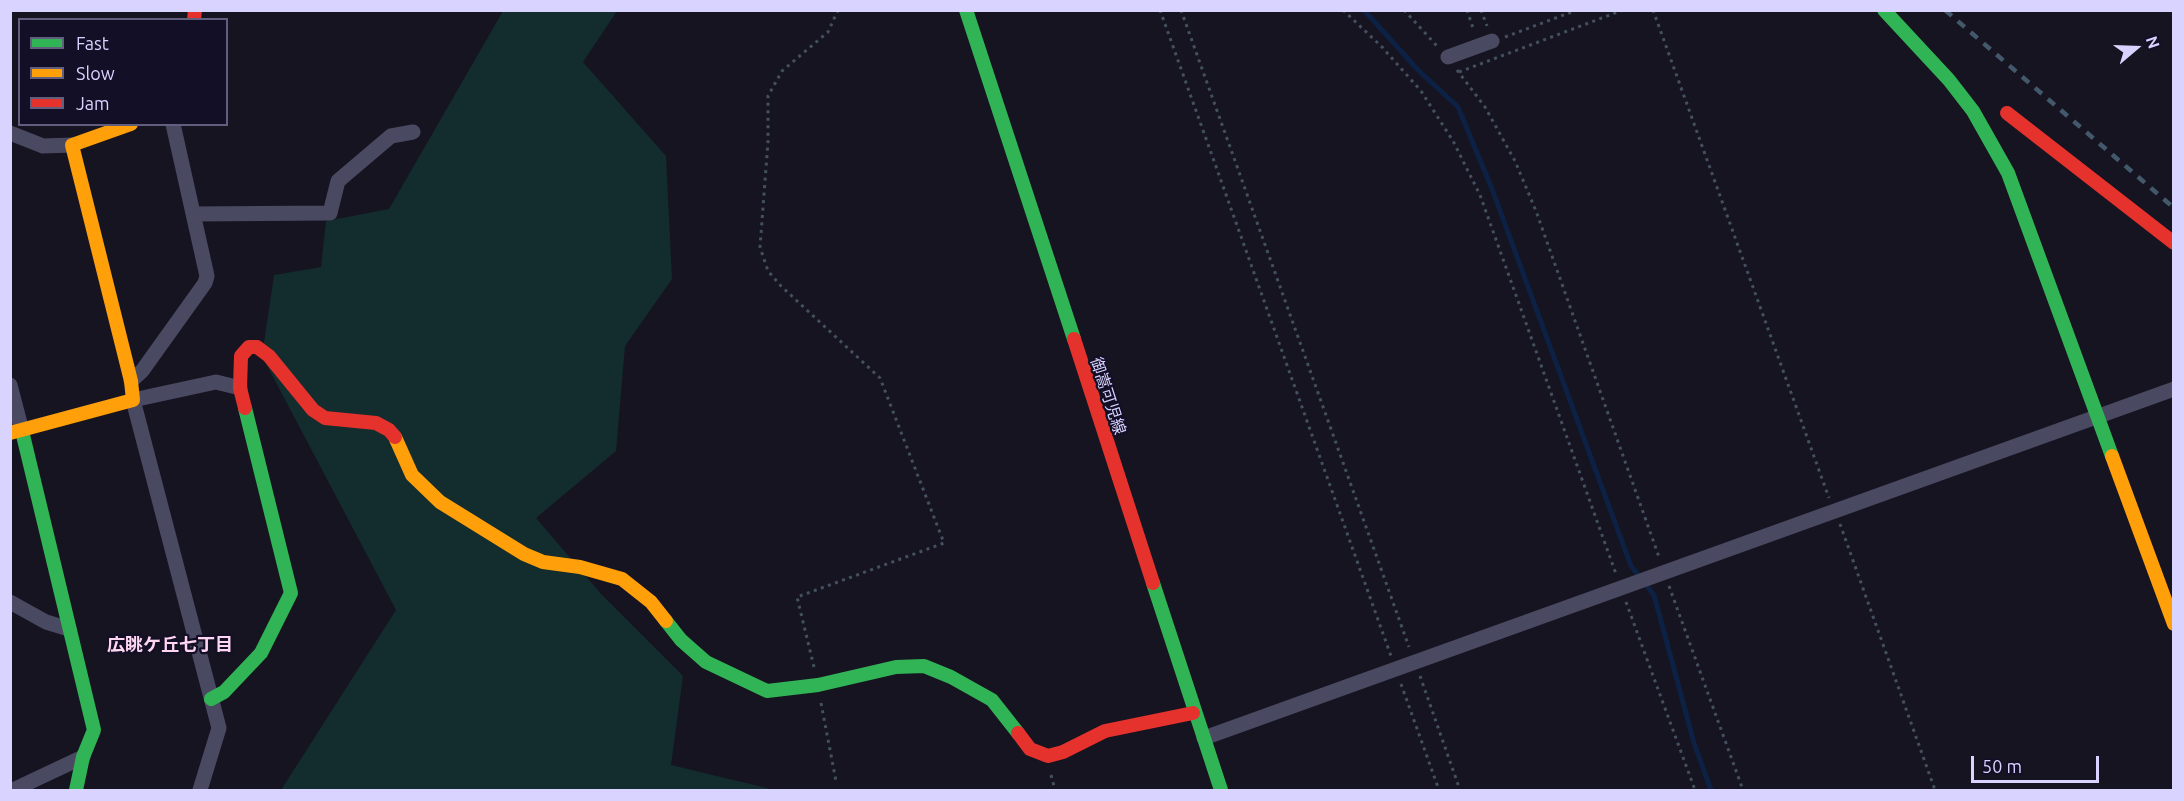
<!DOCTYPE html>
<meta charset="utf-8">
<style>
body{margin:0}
#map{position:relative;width:2184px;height:801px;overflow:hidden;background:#161421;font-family:Ubuntu,sans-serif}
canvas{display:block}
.frame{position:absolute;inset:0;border:12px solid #d9d4ff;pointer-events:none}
.legend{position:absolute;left:18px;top:18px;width:210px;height:108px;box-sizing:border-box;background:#130f26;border:2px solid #625e7d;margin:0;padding:8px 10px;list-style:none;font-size:18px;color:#d9d4ff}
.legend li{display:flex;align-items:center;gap:12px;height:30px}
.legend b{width:30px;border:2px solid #625e7d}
.north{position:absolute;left:2106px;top:18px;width:60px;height:60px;-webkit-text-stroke:4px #130f26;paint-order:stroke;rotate:71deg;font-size:16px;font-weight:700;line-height:24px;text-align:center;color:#d9d4ff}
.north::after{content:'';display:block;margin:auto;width:21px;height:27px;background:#d9d4ff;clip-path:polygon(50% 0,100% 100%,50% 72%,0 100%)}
.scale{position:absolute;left:1971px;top:756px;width:128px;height:27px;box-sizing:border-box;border:3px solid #d9d4ff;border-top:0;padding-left:8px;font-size:18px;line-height:21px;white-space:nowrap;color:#d9d4ff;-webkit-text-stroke:4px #130f26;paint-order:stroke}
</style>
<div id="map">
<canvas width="2184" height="801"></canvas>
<div class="frame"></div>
<ul class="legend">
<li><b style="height:8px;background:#30b455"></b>Fast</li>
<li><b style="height:8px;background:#ff9f0a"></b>Slow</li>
<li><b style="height:8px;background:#e5322d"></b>Jam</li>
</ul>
<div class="north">N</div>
<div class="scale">50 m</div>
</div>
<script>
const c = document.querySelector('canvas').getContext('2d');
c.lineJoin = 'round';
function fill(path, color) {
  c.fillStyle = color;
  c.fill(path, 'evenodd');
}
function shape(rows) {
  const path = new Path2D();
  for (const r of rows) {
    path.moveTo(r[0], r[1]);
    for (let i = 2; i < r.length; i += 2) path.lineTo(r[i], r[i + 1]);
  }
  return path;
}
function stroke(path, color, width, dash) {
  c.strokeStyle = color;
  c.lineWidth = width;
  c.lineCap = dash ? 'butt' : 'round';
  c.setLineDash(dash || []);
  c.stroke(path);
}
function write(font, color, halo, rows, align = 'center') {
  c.font = font + ' Ubuntu,"Noto Sans JP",sans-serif';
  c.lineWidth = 4.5;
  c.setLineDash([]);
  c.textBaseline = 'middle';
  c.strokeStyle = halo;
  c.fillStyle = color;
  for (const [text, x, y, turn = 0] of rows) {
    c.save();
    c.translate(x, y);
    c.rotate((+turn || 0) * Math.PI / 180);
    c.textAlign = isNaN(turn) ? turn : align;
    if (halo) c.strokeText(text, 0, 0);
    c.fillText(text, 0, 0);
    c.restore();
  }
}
fill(shape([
 [503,11,617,11,583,62,666,156,672,279,625,346,616,451,536,518,602,595,683,676,671,765,775,790,281,790,396,610,262,356,274,275,321,267,326,221,389,209]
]), '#132c2d');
stroke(shape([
 [1364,10,1418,70,1458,107,1492,189,1631,566,1654,595,1694,743,1711,790]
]), '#0d2144', 5);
stroke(shape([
 [1160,10,1391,656],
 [1181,10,1409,647],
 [1343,10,1382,47,1421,91,1453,141,1480,195,1616,574],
 [1404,10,1437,46],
 [1467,10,1474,31],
 [1481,10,1487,26],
 [1653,10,1829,498],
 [1505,37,1577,10],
 [1457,70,1485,107,1515,161,1536,211,1659,557],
 [1459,72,1623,10],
 [1840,524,1935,790],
 [1669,586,1743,790],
 [1626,602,1695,790],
 [814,667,797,597,944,543,880,378,781,286,768,271,760,247,768,142,768,96,782,71,828,32,838,10],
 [1420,676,1460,790],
 [1401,684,1439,790],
 [821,703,836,781],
 [1051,775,1055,790]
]), '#44505f', 3, [3, 4.5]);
stroke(shape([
 [1448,57,1492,41],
 [10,133,43,146,72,145],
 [193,214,330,213,338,181,391,136,413,132],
 [131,381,142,371,205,283,207,276,173,124],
 [10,385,22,431],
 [10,602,46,622,69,629],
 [1204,738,2174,389],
 [13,790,83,757],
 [200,790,219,728,133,400,216,382,240,388]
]), '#4a4962', 15);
stroke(shape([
 [966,10,1074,339],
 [1884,10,1949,80,1973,111,2008,173,2112,456],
 [22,431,94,730,83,757,76,790],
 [1153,583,1221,790],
 [666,621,681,640,706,662,767,691,818,685,896,667,924,666,951,677,992,700,1018,733],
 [211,699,224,692,261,653,291,593,245,408]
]), '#30b455', 14);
stroke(shape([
 [10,433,133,400,131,381,72,145,131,124],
 [395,437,412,475,440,502,524,554,543,562,580,567,622,579,651,602,666,621],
 [2112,456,2174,624]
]), '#ff9f0a', 14);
stroke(shape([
 [194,20,195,10],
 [2007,113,2174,243],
 [1074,339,1153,583],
 [245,408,240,388,241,356,249,347,257,347,269,356,313,410,325,418,376,423,389,430,395,437],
 [1018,733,1030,749,1048,756,1063,752,1105,731,1193,713]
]), '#e5322d', 14);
stroke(shape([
 [1945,10,2174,208]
]), '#43596b', 4.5, [9, 8]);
write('16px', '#d9d4ff', '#130f26', [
 ["御嵩可児線",1108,396,72]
]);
write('bold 18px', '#ffd6f0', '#130f26', [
 ["広眺ケ丘七丁目",170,645]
]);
</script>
